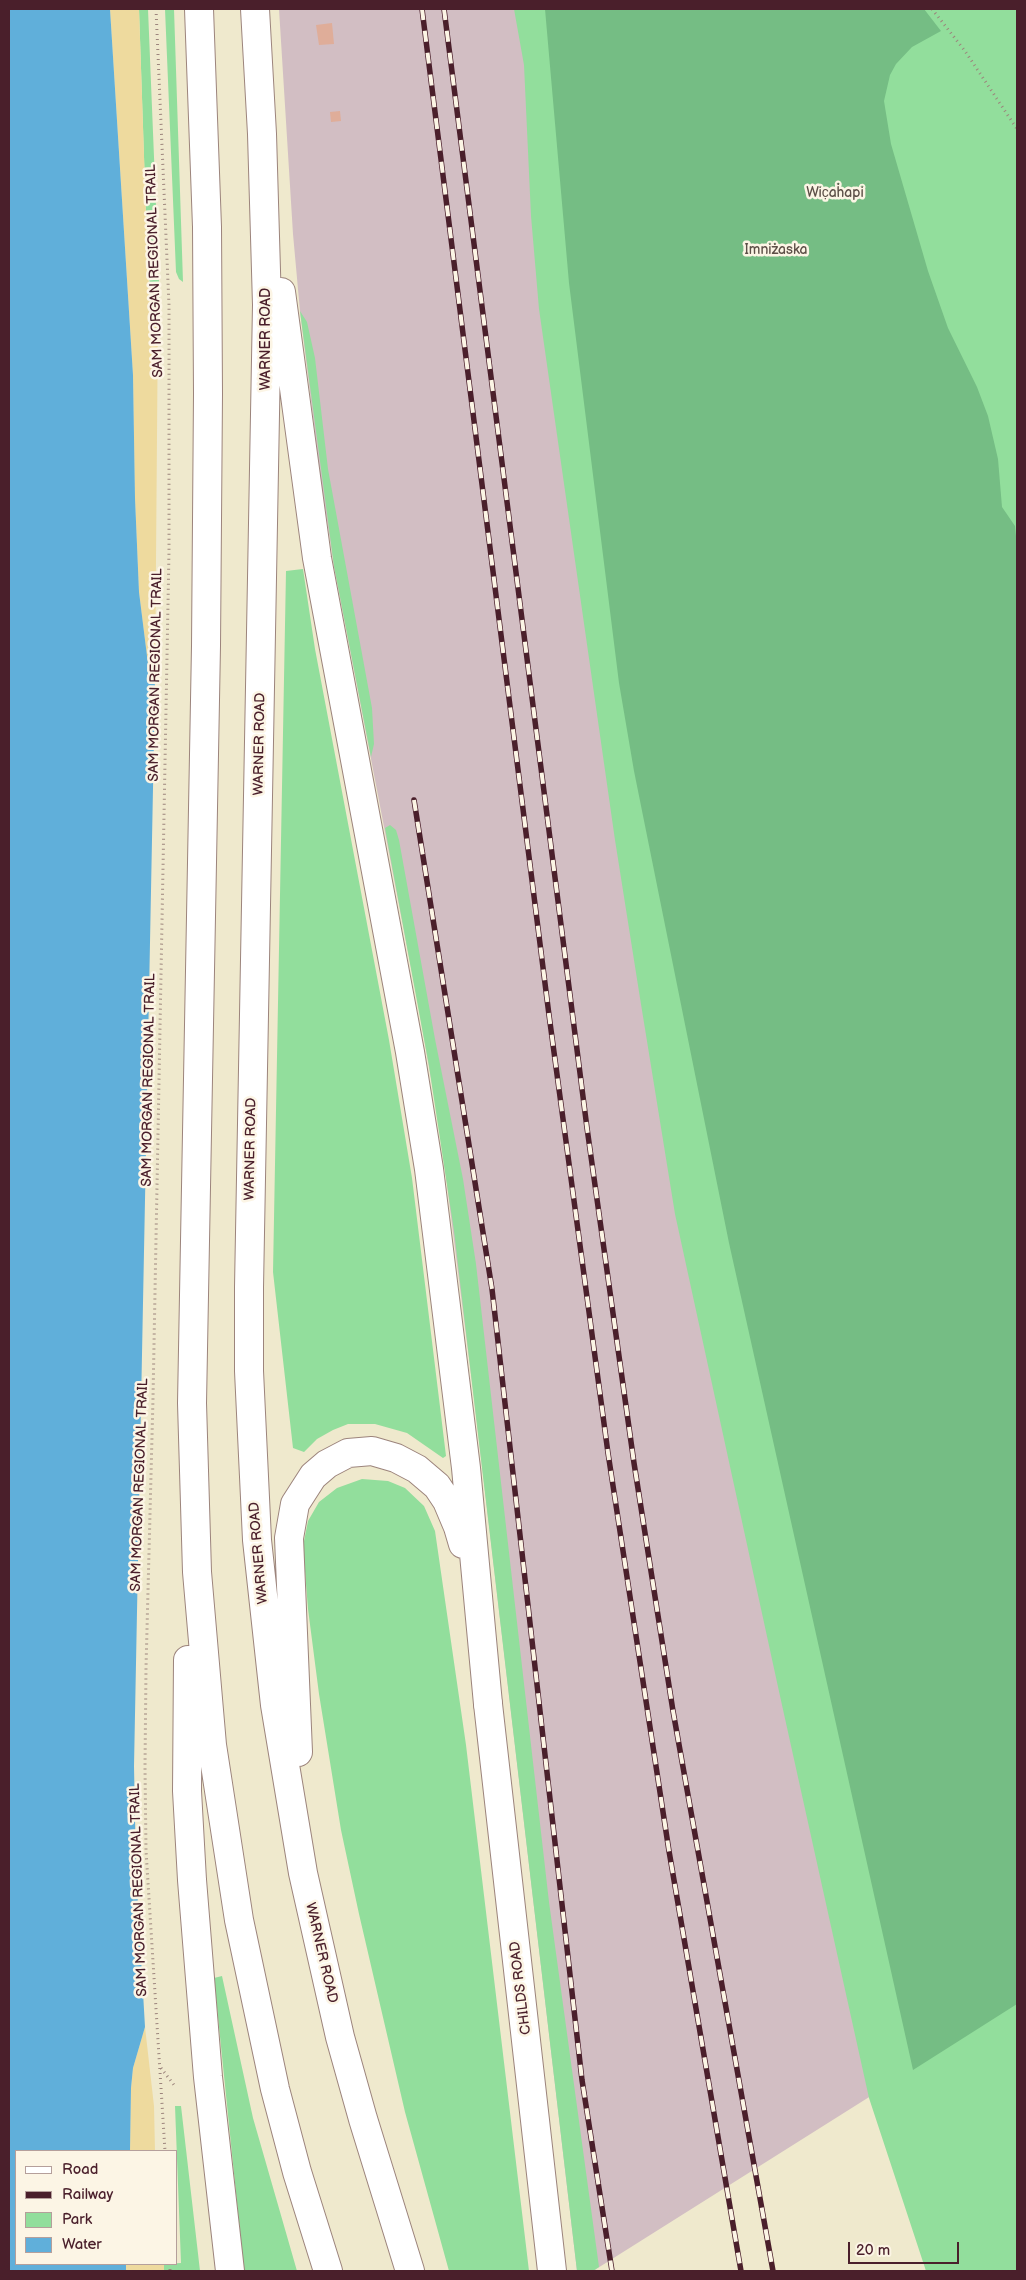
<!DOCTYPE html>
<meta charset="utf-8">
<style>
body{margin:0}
#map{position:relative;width:1026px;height:2280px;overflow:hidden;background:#efe9cd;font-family:"Balsamiq Sans",sans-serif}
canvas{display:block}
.frame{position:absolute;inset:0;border:10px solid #4a1f2b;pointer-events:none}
.legend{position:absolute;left:15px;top:2150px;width:162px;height:115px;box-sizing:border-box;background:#fcf5e5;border:1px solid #b59f9b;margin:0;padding:6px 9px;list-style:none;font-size:15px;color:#4a1f2b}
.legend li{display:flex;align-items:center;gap:10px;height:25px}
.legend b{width:25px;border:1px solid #b59f9b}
.scale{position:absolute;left:848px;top:2242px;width:111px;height:22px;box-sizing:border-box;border:2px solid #4a1f2b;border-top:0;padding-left:6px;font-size:15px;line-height:18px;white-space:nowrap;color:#4a1f2b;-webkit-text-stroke:4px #fcf5e5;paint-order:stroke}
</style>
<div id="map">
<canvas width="1026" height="2280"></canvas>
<div class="frame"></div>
<ul class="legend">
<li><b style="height:6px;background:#fff"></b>Road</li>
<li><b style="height:6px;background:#4a1f2b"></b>Railway</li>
<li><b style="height:14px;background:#92de9c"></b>Park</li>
<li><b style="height:14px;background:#60afda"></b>Water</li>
</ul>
<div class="scale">20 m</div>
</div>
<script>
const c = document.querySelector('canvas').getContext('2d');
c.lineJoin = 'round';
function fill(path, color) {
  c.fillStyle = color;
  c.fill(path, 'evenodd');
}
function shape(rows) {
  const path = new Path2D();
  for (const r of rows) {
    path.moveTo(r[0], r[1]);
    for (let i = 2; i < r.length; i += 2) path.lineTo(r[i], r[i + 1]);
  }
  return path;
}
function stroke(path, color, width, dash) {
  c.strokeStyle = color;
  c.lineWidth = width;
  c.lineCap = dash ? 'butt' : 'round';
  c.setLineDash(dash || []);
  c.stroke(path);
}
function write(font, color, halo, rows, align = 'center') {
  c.font = font + ' "Balsamiq Sans",sans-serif';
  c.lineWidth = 5;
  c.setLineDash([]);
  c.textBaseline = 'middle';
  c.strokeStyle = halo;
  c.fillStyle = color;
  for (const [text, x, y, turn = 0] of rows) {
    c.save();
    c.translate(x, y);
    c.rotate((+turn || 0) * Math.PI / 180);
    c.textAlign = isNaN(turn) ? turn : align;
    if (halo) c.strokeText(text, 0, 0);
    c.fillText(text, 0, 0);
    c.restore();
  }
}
fill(shape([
 [279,9,518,9,893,2082,593,2271,577,2271,473,1390,440,1130,418,1004,334,566,321,482,300,311,293,234]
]), '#d2bec3');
fill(shape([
 [139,9,148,9,160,305,157,304,153,293,148,276],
 [165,9,174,9,183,282,179,279,176,272],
 [514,9,1017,9,1017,2271,926,2271,869,2098,780,1696,675,1214,640,998,615,840,539,309,531,216,524,65],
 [300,311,307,322,315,358,328,469,372,708,374,744,371,757,334,566],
 [303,569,315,649,389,1040,412,1178,446,1456,443,1458,407,1433,375,1424,348,1424,333,1430,317,1439,304,1452,293,1448,273,1272,286,571],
 [390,825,396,830,399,840,435,1039,463,1179,476,1264,549,1902,599,2267,593,2271,577,2271,454,1231,429,1066,385,828],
 [362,1479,388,1481,405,1488,424,1506,435,1531,466,1745,529,2271,449,2271,405,2112,359,1914,341,1830,319,1694,308,1609,303,1546,308,1521,319,1502,337,1488],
 [222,1976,253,2118,297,2271,244,2271,214,1978],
 [175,2106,181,2106,200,2271,164,2271,164,2264,181,2263]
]), '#92de9c');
fill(shape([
 [545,9,924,9,941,31,912,47,896,64,890,75,884,101,891,144,928,271,948,328,977,387,988,416,998,459,1002,507,1015,526,1017,546,1017,2004,913,2070,729,1243,634,771,619,683,569,283]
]), '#75bd84');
fill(shape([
 [110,9,139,9,148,273,149,285,157,303,158,311,155,685,148,665,139,592,135,498,133,375],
 [145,2027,154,2106,155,2151,130,2151,131,2088,133,2068],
 [126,2264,164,2264,164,2271,126,2271]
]), '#eeda9e');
fill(shape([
 [9,9,110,9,133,375,135,498,139,592,148,664,155,685,134,1766,136,1871,145,2027,133,2068,131,2088,130,2151,16,2151,16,2264,126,2264,126,2271,9,2271]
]), '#60afda');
fill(shape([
 [332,23,334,44,319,45,316,25],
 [340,111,341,121,331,122,330,112]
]), '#dfad99');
const minor = shape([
 [488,1704,552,2271]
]);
const highway = shape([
 [199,9,207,227,208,394,206,646,192,1403,197,1572,212,1745,239,1920,275,2089,297,2172,328,2271],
 [255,9,262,134,267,305,249,1287,249,1371,257,1540,275,1705,303,1873,340,2037,363,2119,410,2271],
 [281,292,317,558,410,1052,429,1169,466,1468,488,1704],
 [188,1660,187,1791,192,1880,208,2077,230,2271],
 [298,1752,289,1538,295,1504,313,1476,327,1464,348,1453,372,1451,396,1458,417,1469,437,1486,447,1501,458,1527,463,1544]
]);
stroke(minor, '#9c847c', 30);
stroke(highway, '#9c847c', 30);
stroke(shape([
 [156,9,169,305,169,551,153,1398,146,1668,145,1767,146,1851,165,2151],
 [932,9,965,51,1017,129],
 [161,2068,174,2085],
 [170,2264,170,2271]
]), '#9c847c', 3, [1, 4]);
stroke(minor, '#fff', 28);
stroke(highway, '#fff', 28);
const rail = shape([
 [422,9,549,1015,608,1453,669,1851,741,2271],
 [444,9,587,1128,634,1463,673,1711,773,2271],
 [414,800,492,1289,582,2080,612,2271]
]);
stroke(rail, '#4a1f2b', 5.5);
stroke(rail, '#fcf5e5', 4, [11]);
write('14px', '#5c4f47', '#fcf5e5', [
 ["Wic̣aḣapi",835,193],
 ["Imniżaska",776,250]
]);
write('14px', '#4a1f2b', '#fcf5e5', [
 ["SAM MORGAN REGIONAL TRAIL",155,271,-92],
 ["WARNER ROAD",266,339,-90],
 ["SAM MORGAN REGIONAL TRAIL",156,675,-89],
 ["WARNER ROAD",260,744,-89],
 ["SAM MORGAN REGIONAL TRAIL",149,1080,-89],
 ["WARNER ROAD",251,1149,-89],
 ["SAM MORGAN REGIONAL TRAIL",140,1485,-88],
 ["WARNER ROAD",259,1553,-95],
 ["SAM MORGAN REGIONAL TRAIL",139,1890,-92],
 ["WARNER ROAD",321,1953,77],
 ["CHILDS ROAD",521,1988,-97]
]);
</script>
